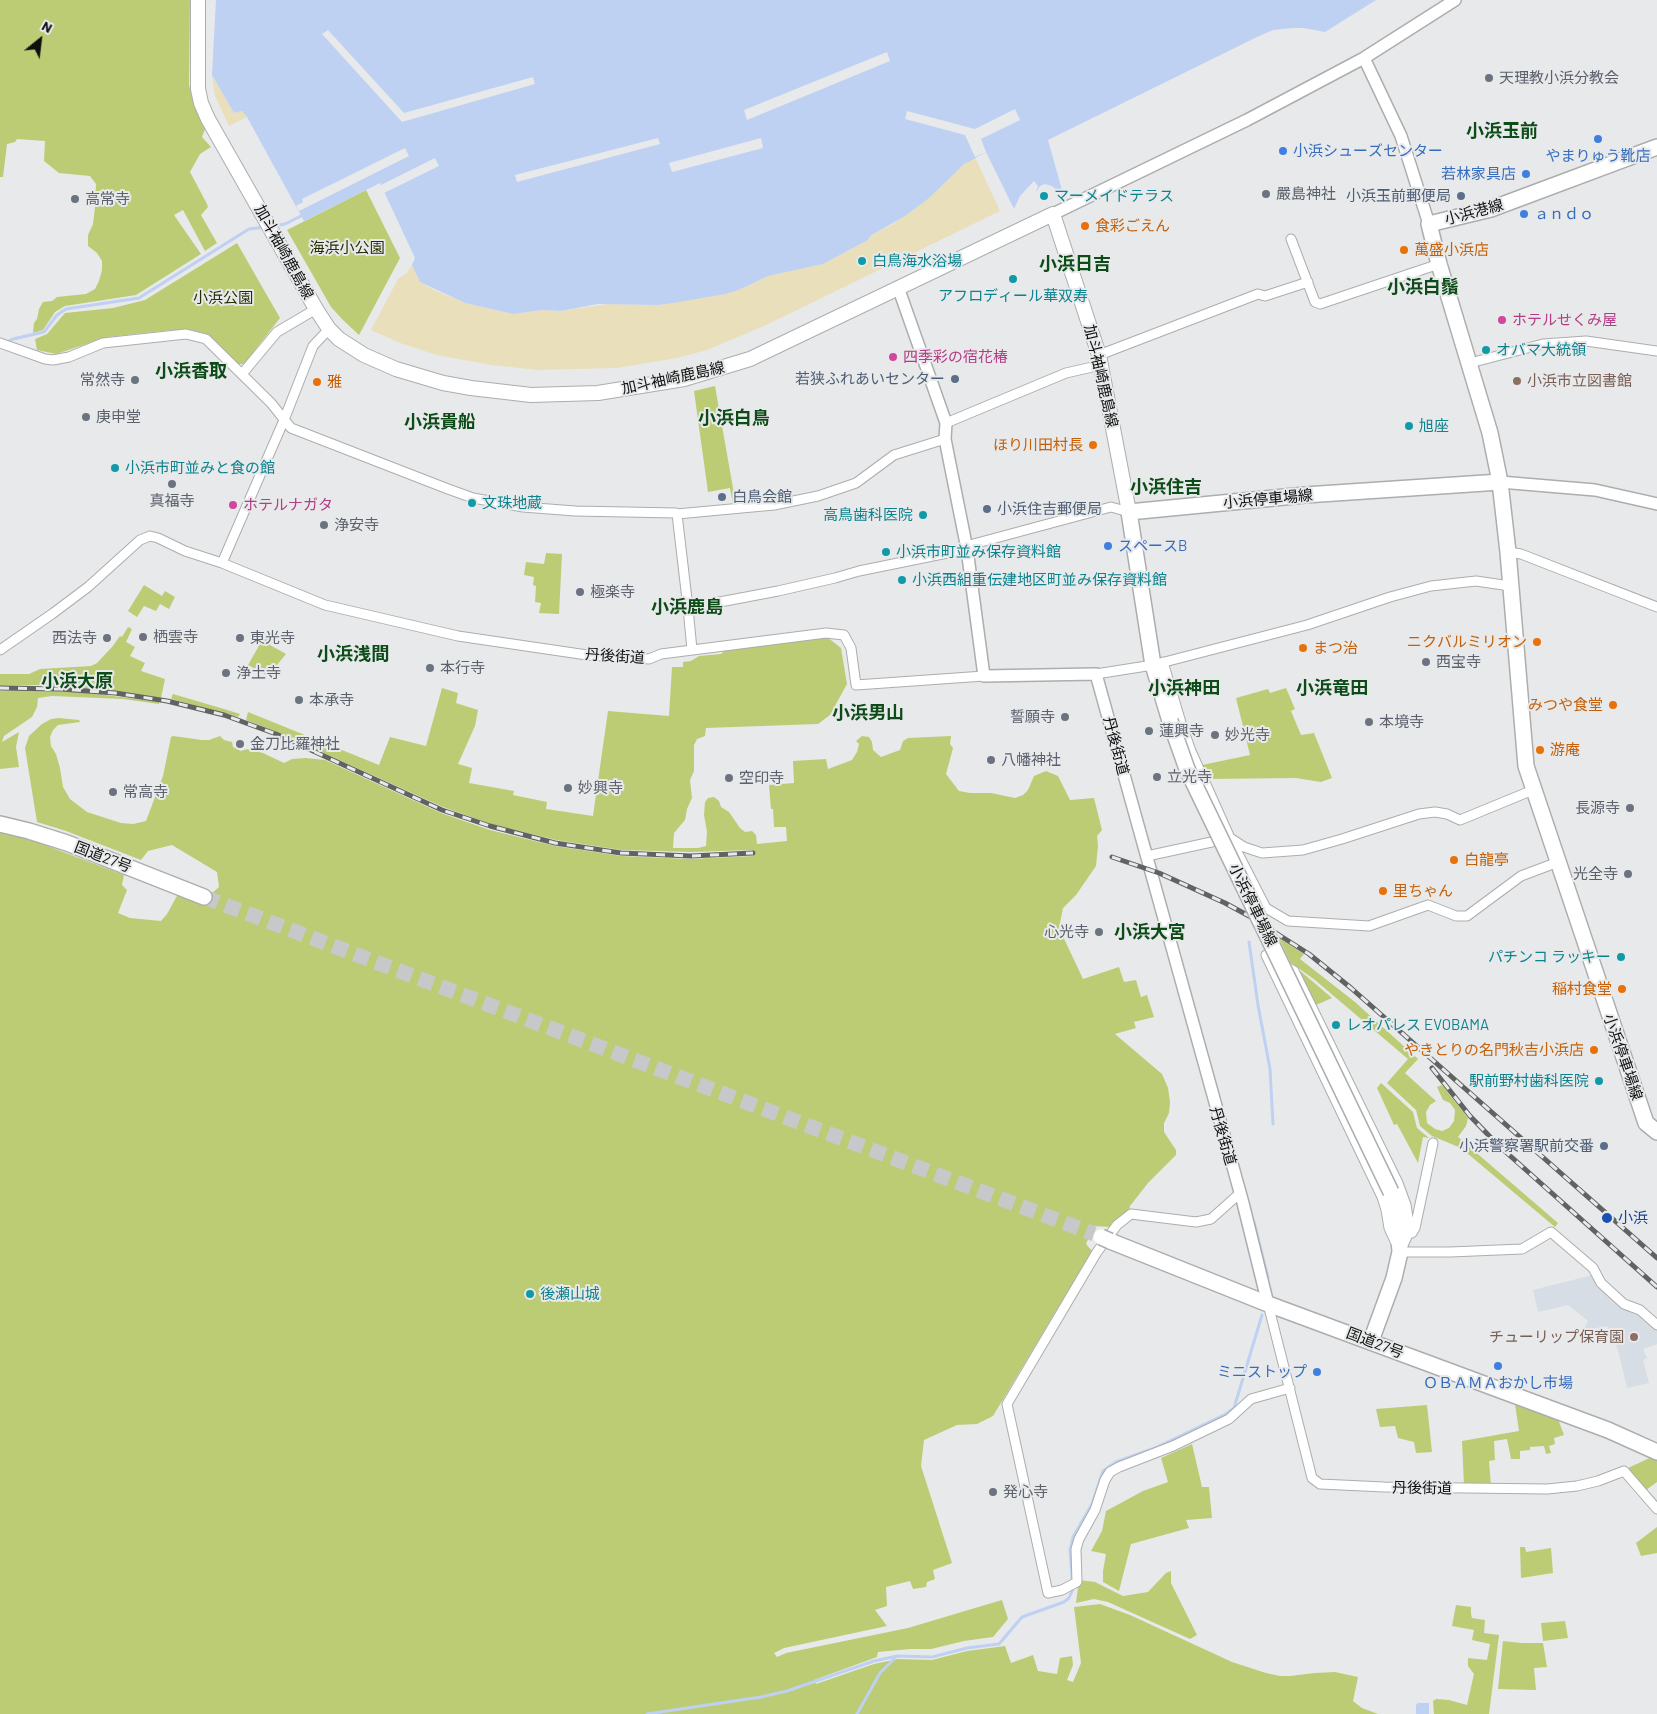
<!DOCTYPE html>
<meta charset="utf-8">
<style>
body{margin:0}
#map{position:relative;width:1657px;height:1714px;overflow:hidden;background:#e8e9ea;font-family:Barlow,sans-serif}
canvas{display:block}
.north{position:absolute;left:15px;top:15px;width:50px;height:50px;-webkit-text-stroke:4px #e8e9ea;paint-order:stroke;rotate:29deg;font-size:14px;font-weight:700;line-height:20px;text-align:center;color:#0f0f0f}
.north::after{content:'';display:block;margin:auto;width:18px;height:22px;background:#0f0f0f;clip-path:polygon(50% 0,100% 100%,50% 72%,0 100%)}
</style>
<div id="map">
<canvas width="1657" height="1714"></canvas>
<div class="north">N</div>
</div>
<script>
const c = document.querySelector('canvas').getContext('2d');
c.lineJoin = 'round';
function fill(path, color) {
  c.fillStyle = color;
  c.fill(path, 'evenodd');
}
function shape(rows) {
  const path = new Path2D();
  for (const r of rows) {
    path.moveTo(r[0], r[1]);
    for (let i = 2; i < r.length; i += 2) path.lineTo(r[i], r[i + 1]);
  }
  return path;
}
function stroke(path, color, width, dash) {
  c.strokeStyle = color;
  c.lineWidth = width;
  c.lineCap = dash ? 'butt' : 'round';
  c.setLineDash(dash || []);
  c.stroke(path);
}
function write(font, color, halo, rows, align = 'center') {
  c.font = font + ' Barlow,"Noto Sans JP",sans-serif';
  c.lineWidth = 4;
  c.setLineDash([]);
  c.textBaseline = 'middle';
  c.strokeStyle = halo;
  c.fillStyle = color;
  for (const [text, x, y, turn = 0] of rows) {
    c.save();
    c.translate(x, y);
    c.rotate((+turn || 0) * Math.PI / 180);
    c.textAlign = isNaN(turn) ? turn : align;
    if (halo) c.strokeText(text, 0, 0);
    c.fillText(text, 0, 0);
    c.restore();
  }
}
fill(shape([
 [1593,1275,1601,1288,1635,1315,1640,1315,1657,1330,1657,1344,1643,1349,1647,1358,1643,1360,1649,1383,1627,1388,1618,1350,1607,1326,1586,1330,1585,1326,1588,1321,1568,1305,1538,1312,1533,1290]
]), '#d7dde4');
fill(shape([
 [0,0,190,0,189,85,195,108,205,129,202,137,211,147,200,154,190,172,207,204,208,207,201,215,217,243,205,251,183,210,174,215,201,254,136,295,65,306,55,312,43,330,33,333,34,323,37,319,39,309,43,302,52,301,57,297,86,294,95,289,99,281,102,270,102,261,97,253,88,246,88,235,93,224,95,207,96,184,90,176,59,173,44,161,45,141,17,139,15,142,7,144,3,177,0,177],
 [366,190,400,258,359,335,343,320,331,307,287,230],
 [237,243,280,318,244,364,238,364,212,338,203,333,192,330,172,330,108,337,56,354,37,350,35,339,47,334,65,313,113,308,145,300],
 [715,386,736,505,733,505,730,488,708,492,694,391],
 [546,553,562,554,559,614,539,613,541,603,535,602,536,586,533,585,534,577,524,575,526,562,544,564],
 [144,585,162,596,165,591,175,597,169,609,160,604,156,611,144,606,137,617,128,611],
 [128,627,132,629,126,642,135,647,130,656,145,663,141,671,165,679,161,698,82,688,41,685,0,686,0,674,29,674,40,669,91,666,97,663,112,647,120,636,122,637],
 [265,635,273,639,270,645,286,654,268,676,248,665],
 [827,637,841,648,847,684,830,715,818,724,706,728,705,736,697,739,694,745,694,771,690,780,692,798,687,809,685,820,674,833,673,848,698,848,706,846,707,832,704,815,705,802,708,798,714,797,719,801,721,807,729,812,740,828,745,832,752,831,756,835,757,844,787,841,786,827,774,827,773,809,771,809,769,785,794,783,793,761,826,759,828,769,852,760,857,752,859,744,856,741,862,736,869,737,872,742,873,750,881,757,900,750,903,741,908,738,951,736,950,744,953,748,946,774,959,791,970,793,991,793,1015,798,1023,795,1028,790,1034,776,1046,771,1058,776,1070,800,1094,798,1102,830,1097,836,1098,846,1096,866,1076,895,1063,908,1059,928,1083,979,1119,967,1124,982,1136,980,1141,997,1147,995,1154,1017,1134,1022,1136,1028,1115,1034,1162,1074,1168,1088,1170,1102,1169,1113,1164,1123,1164,1132,1176,1150,1176,1155,1148,1183,1130,1206,1129,1212,1110,1227,1094,1226,1086,1244,1092,1251,993,1416,977,1424,957,1425,924,1440,921,1466,952,1563,933,1570,935,1579,927,1582,926,1587,913,1589,910,1581,886,1587,887,1606,875,1610,887,1626,784,1648,774,1653,777,1657,786,1653,908,1628,1002,1600,1008,1619,993,1637,964,1641,931,1649,910,1649,878,1652,877,1657,814,1680,816,1684,874,1664,898,1659,932,1660,967,1651,1005,1646,1011,1663,1033,1655,1038,1671,1057,1674,1060,1658,1072,1656,1073,1665,1067,1680,1073,1682,1081,1663,1074,1607,1100,1604,1130,1615,1232,1662,1266,1673,1280,1676,1290,1676,1315,1673,1335,1672,1358,1677,1353,1701,1362,1708,1378,1714,0,1714,0,832,29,839,124,875,122,885,127,890,118,913,130,918,161,921,167,914,178,894,202,902,219,887,217,872,172,845,148,851,141,860,66,831,37,822,25,748,29,736,42,724,51,719,59,718,79,720,80,722,58,725,53,730,50,737,51,746,56,754,60,768,63,787,70,799,87,812,121,823,133,824,146,821,163,776,171,737,173,736,202,740,209,740,220,736,224,740,232,742,233,747,241,751,247,749,263,753,284,763,292,759,306,758,325,760,441,813,490,830,555,846,621,856,691,859,753,856,752,850,692,852,621,850,556,840,491,824,443,807,277,732,246,720,248,712,379,765,390,737,426,746,442,688,458,693,456,703,478,710,475,726,458,764,472,768,469,783,514,791,513,795,547,802,546,809,593,816,608,711,669,716,672,667,683,667,683,662,691,661,699,656,721,654,724,651],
 [1286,688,1295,709,1291,711,1301,735,1314,733,1332,778,1321,782,1296,778,1208,779,1202,765,1250,755,1236,698,1268,689,1270,693],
 [23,690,82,692,159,702,159,704,123,699,52,696,38,698,37,707,32,717,4,736,2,742,19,732,16,747,19,767,0,769,0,691],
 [173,694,224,709,240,714,238,717,171,699],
 [1279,938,1304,954,1300,959,1355,1002,1418,1059,1405,1073,1436,1101,1430,1105,1426,1112,1427,1123,1435,1129,1442,1131,1449,1128,1454,1121,1455,1110,1450,1103,1443,1100,1437,1087,1442,1085,1468,1118,1466,1126,1458,1137,1558,1223,1555,1227,1461,1148,1432,1136,1420,1126,1416,1110,1387,1083,1408,1059,1315,980,1290,962],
 [1298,969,1312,981,1332,998,1316,1005],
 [1381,1083,1413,1112,1417,1128,1429,1138,1423,1137,1418,1163,1397,1124,1394,1125,1377,1088],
 [1515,1404,1558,1419,1564,1435,1554,1438,1555,1444,1549,1446,1551,1453,1546,1454,1544,1446,1530,1447,1530,1450,1520,1451,1520,1459,1511,1459,1507,1439,1494,1441,1495,1460,1489,1461,1491,1485,1464,1486,1462,1441,1519,1431],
 [1427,1405,1432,1452,1416,1453,1414,1442,1398,1438,1395,1426,1380,1427,1376,1409],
 [1192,1444,1202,1487,1209,1487,1212,1518,1186,1520,1189,1528,1131,1544,1119,1591,1103,1582,1103,1571,1106,1554,1091,1551,1102,1531,1106,1511,1143,1491,1168,1482,1161,1458],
 [1654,1456,1657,1458,1657,1482,1646,1490,1628,1468],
 [1657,1527,1657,1553,1641,1556,1636,1543],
 [1520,1547,1525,1547,1526,1552,1551,1548,1553,1573,1521,1578],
 [1171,1571,1171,1583,1197,1635,1190,1639,1108,1602,1094,1599,1076,1603,1079,1580,1095,1582,1123,1596,1148,1592,1166,1573],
 [1456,1605,1471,1607,1471,1614,1472,1618,1485,1620,1484,1633,1499,1635,1489,1714,1434,1714,1433,1701,1436,1699,1449,1700,1467,1705,1474,1674,1468,1666,1468,1658,1487,1660,1490,1644,1472,1640,1474,1630,1452,1626],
 [1565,1621,1568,1638,1543,1641,1541,1623],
 [1503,1641,1521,1643,1543,1643,1547,1667,1534,1668,1536,1690,1498,1689]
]), '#bccc75');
fill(shape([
 [212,75,234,113,242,111,247,117,229,126,215,96],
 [975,157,1000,211,762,327,707,350,677,358,617,368,538,370,491,365,437,355,400,343,371,330,398,279,407,273,412,265,420,282,434,290,465,303,513,314,542,310,561,311,608,304,658,305,726,294,741,289,768,276,823,264,868,240,870,236,893,224,928,199,955,171]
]), '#e9dfba');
fill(shape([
 [216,0,1376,0,1325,32,1304,28,1293,28,1273,30,1259,36,1048,140,1062,190,1058,191,1052,186,1045,184,1040,186,1036,192,1038,186,1034,181,1020,196,1014,209,986,152,963,165,928,199,905,216,870,236,868,240,823,264,768,276,741,289,726,294,673,303,658,305,598,304,561,311,542,310,513,314,465,303,420,282,412,265,415,258,380,183,304,221,247,117,242,111,234,113,212,75],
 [1418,1703,1429,1703,1429,1714,1416,1714,1416,1705]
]), '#bed1f2');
fill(shape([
 [328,30,404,113,533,77,535,84,402,122,322,34],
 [887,52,890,61,747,120,744,110],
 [1015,109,1020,120,981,139,986,152,975,157,965,135,905,119,907,111,975,129],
 [658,138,660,144,517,182,515,175],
 [761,138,763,148,672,172,669,163],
 [405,148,409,156,299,211,296,206,303,202,302,199],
 [435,158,439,166,384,193,381,185]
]), '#e8e9ea');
stroke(shape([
 [274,226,285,224,301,216],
 [5,343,13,339,44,332,57,315,66,309,139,298,249,229,266,227],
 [1249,942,1258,1005,1270,1069,1273,1124],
 [1254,1222,1268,1278],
 [647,1714,761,1697,787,1691,874,1661,897,1656,932,1657,967,1648,999,1644,1022,1617,1064,1602,1069,1598,1073,1589,1070,1550,1073,1537,1092,1504,1103,1471,1116,1462,1155,1448,1226,1414,1234,1408,1262,1315],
 [857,1714,880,1673,896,1657]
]), '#bed1f2', 3);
stroke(shape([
 [204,897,1094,1234]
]), '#c7c8c9', 15, [15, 8]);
const minor = shape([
 [1291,239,1315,302,1320,304,1439,264],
 [0,343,45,359,53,360,69,357,103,343,186,334,206,339,271,403,291,428,448,489,473,498,523,507,575,511,676,513],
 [1099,355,1258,294,1265,296,1308,282],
 [1470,363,1543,344,1586,341,1657,351],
 [242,374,277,332,316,309],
 [946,423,1066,373,1101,365],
 [966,546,1111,507,1129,512],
 [1508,552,1521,554,1657,607],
 [222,563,284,420,313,346,329,329],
 [688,608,677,514,774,505,818,496,856,483,894,455,945,439],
 [0,650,52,614,88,587,140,540,150,536,158,538,185,551,222,563,325,605,458,636,587,655,649,659,661,654,826,633,844,635,851,648,856,685,984,676],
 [692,650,688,608,778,591,835,578,859,571,967,549],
 [1163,662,1182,726,1191,751,1230,838,1266,908,1288,921,1369,926,1428,905,1456,916,1467,916,1521,876,1558,862],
 [1096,674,1153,665,1307,625,1390,597,1431,586,1476,581,1510,586],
 [1147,856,1230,838,1244,847,1262,853,1303,850,1342,839,1419,814,1435,812,1447,814,1460,820,1533,790],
 [1266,955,1294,971,1398,1183,1406,1205,1410,1230,1400,1252,1389,1228,1386,1210,1382,1197,1266,955],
 [1239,1194,1211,1219,1196,1222,1131,1214,1117,1225,1097,1252,1007,1404,1048,1593,1062,1590,1077,1582,1076,1549,1079,1539,1095,1510,1105,1480,1110,1472,1119,1467,1173,1446,1229,1419,1251,1399,1290,1388],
 [1412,1233,1415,1228,1433,1143],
 [1400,1252,1450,1252,1522,1249,1551,1232,1593,1268,1601,1283,1624,1304,1640,1310,1657,1325],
 [1268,1304,1312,1478,1320,1484,1384,1487,1547,1489,1577,1486,1598,1481,1624,1471,1657,1509]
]);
const tertiary = shape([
 [1364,58,1401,136,1429,224],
 [1053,214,1247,120,1364,58,1455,0],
 [898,287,946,423,945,439,967,549,984,676,1096,674,1243,1203,1268,1304],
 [1500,482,1595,490,1657,504]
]);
const secondary = shape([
 [198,0,198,89,201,103,208,119,316,309,329,329,339,339,364,355,396,369,443,383,471,388,531,395,598,393,684,379,750,359,1053,214,1099,355,1129,512]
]);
const primary = shape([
 [1657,147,1491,209,1429,224,1439,264,1490,433,1500,482,1508,552,1526,766,1646,1123,1657,1132],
 [1170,721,1153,665,1129,512,1305,495,1500,482],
 [1371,1341,1394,1278,1400,1252,1397,1210,1391,1192]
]);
const trunk = shape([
 [0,824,29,831,67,843,204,897],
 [1110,1241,1268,1304,1608,1430,1657,1452]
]);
stroke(minor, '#acadae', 11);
stroke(tertiary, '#acadae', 14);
stroke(secondary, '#acadae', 16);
stroke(primary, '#acadae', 18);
stroke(trunk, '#acadae', 18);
stroke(minor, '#fff', 9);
stroke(tertiary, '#fff', 11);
stroke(secondary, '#fff', 14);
stroke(primary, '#fff', 15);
stroke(trunk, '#fff', 15);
const rail = shape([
 [0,688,61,689,115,693,167,701,224,715,276,734,442,810,490,826,555,843,621,853,691,856,753,853],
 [1112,857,1159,873,1225,903,1249,916,1309,954,1351,988,1657,1258],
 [1432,1068,1470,1116,1498,1145,1657,1287]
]);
stroke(rail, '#616262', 5);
stroke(rail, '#e8e9ea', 3, [9]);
const primaryBridge = shape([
 [1170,721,1187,769,1391,1192]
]);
const trunkBridge = shape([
 [1101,1237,1110,1241]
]);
stroke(primaryBridge, '#acadae', 18, []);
stroke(trunkBridge, '#acadae', 18, []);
stroke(primaryBridge, '#fff', 15);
stroke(trunkBridge, '#fff', 15);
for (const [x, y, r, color] of [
 [1489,78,5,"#6b7280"],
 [1598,139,5,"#3f7fe0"],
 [1283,151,5,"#3f7fe0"],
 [1526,174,5,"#3f7fe0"],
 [1266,194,5,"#6b7280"],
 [1044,196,5,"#0f9aa8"],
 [1461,196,5,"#5c6f8a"],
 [75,199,5,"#6b7280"],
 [1524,214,5,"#3f7fe0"],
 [1085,226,5,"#e8710a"],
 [1404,250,5,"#e8710a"],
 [862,261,5,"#0f9aa8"],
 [1013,279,5,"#0f9aa8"],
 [1502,320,5,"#d1479c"],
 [1486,350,5,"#0f9aa8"],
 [893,357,5,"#d1479c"],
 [955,379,5,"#5c6f8a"],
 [135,380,5,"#6b7280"],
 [1517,381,5,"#8d6e63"],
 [317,382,5,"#e8710a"],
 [86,417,5,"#6b7280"],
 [1409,426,5,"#0f9aa8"],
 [1093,445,5,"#e8710a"],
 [115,468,5,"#0f9aa8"],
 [172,484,5,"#6b7280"],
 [722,497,5,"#5c6f8a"],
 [472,503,5,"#0f9aa8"],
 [233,505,5,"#d1479c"],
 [987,509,5,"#5c6f8a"],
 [923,515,5,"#0f9aa8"],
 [324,525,5,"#6b7280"],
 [1108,546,5,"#3f7fe0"],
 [886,552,5,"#0f9aa8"],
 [902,580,5,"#0f9aa8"],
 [580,592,5,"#6b7280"],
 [143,637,5,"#6b7280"],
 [107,638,5,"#6b7280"],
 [240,638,5,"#6b7280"],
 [1537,642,5,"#e8710a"],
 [1303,648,5,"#e8710a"],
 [1426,662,5,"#6b7280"],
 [430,668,5,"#6b7280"],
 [226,673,5,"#6b7280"],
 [299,700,5,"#6b7280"],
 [1613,705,5,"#e8710a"],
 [1065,717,5,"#6b7280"],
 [1369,722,5,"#6b7280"],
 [1149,731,5,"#6b7280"],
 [1215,735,5,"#6b7280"],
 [240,744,5,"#6b7280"],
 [1540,750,5,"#e8710a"],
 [991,760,5,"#6b7280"],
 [1157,777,5,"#6b7280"],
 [729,778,5,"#6b7280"],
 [568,788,5,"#6b7280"],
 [113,792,5,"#6b7280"],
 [1630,808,5,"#6b7280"],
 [1454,860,5,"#e8710a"],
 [1628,874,5,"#6b7280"],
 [1383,891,5,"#e8710a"],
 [1099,932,5,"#6b7280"],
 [1621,957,5,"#0f9aa8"],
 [1622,989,5,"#e8710a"],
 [1336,1025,5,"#0f9aa8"],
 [1594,1050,5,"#e8710a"],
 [1599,1081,5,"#0f9aa8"],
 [1604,1146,5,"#5c6f8a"],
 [1607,1218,6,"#1a4fb4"],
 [530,1294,5,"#0f9aa8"],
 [1634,1337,5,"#8d6e63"],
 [1498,1366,5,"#3f7fe0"],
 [1317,1372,5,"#3f7fe0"],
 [993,1492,5,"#6b7280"]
]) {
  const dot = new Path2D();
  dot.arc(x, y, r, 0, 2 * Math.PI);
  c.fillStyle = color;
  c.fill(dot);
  stroke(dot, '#e8e9ea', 2);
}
write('15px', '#5b616d', '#e8e9ea', [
 ["天理教小浜分教会",1499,78],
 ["嚴島神社",1276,194],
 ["高常寺",85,199],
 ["常然寺",125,380,"right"],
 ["庚申堂",96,417],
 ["真福寺",172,501,"center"],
 ["浄安寺",334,525],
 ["極楽寺",590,592],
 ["栖雲寺",153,637],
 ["西法寺",97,638,"right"],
 ["東光寺",250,638],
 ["西宝寺",1436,662],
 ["本行寺",440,668],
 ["浄土寺",236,673],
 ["本承寺",309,700],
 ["誓願寺",1055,717,"right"],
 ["本境寺",1379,722],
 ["蓮興寺",1159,731],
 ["妙光寺",1225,735],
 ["金刀比羅神社",250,744],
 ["八幡神社",1001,760],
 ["立光寺",1167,777],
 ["空印寺",739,778],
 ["妙興寺",578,788],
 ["常高寺",123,792],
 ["長源寺",1620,808,"right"],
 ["光全寺",1618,874,"right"],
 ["心光寺",1089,932,"right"],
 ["発心寺",1003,1492]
], 'left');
write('15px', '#366cbe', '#e8e9ea', [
 ["小浜シューズセンター",1293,151],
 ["やまりゅう靴店",1598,156,"center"],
 ["若林家具店",1516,174,"right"],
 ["ａｎｄｏ",1534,214],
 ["スペースB",1118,546],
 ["ミニストップ",1307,1372,"right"],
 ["ＯＢＡＭＡおかし市場",1498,1383,"center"]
], 'left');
write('15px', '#0d838f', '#e8e9ea', [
 ["マーメイドテラス",1054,196],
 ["白鳥海水浴場",872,261],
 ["アフロディール華双寿",1013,296,"center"],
 ["オバマ大統領",1496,350],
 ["旭座",1419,426],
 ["小浜市町並みと食の館",125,468],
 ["文珠地蔵",482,503],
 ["高鳥歯科医院",913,515,"right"],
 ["小浜市町並み保存資料館",896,552],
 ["小浜西組重伝建地区町並み保存資料館",912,580],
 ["パチンコ ラッキー",1611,957,"right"],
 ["レオパレス EVOBAMA",1346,1025],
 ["駅前野村歯科医院",1589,1081,"right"],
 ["後瀬山城",540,1294]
], 'left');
write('15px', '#4e5e75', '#e8e9ea', [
 ["小浜玉前郵便局",1451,196],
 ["若狭ふれあいセンター",945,379],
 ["白鳥会館",732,497,"left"],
 ["小浜住吉郵便局",997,509,"left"],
 ["小浜警察署駅前交番",1594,1146]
], 'right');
write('15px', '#0f0f0f', '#e8e9ea', [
 ["小浜港線",1474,212,-15],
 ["加斗袖崎鹿島線",284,252,61],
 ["加斗袖崎鹿島線",1101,376,77],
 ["加斗袖崎鹿島線",673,378,-12],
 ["小浜停車場線",1268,499,-5],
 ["丹後街道",615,656,4],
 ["丹後街道",1116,746,75],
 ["国道27号",103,857,21],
 ["小浜停車場線",1253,905,64],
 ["小浜停車場線",1623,1057,71],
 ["丹後街道",1223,1136,74],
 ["国道27号",1375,1343,21],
 ["丹後街道",1422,1488,1]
]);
write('15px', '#c56008', '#e8e9ea', [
 ["食彩ごえん",1095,226],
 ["萬盛小浜店",1414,250],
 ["雅",327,382],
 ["ほり川田村長",1083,445,"right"],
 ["ニクバルミリオン",1527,642,"right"],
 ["まつ治",1313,648],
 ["みつや食堂",1603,705,"right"],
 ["游庵",1550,750],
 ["白龍亭",1464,860],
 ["里ちゃん",1393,891],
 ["稲村食堂",1612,989,"right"],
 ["やきとりの名門秋吉小浜店",1584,1050,"right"]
], 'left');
write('15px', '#272d02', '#e8e9ea', [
 ["海浜小公園",347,248],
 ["小浜公園",223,298]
]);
write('15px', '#b23c85', '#e8e9ea', [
 ["ホテルせくみ屋",1512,320],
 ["四季彩の宿花椿",903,357],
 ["ホテルナガタ",243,505]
], 'left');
write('15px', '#785e54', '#e8e9ea', [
 ["小浜市立図書館",1527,381],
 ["チューリップ保育園",1624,1337,"right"]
], 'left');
write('15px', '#164399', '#e8e9ea', [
 ["小浜",1618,1218]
], 'left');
write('bold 18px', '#0d4b19', '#e8e9ea', [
 ["小浜玉前",1502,131],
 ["小浜日吉",1075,264],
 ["小浜白鬚",1423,287],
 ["小浜香取",191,371],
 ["小浜白鳥",734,418],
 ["小浜貴船",440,422],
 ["小浜住吉",1166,487],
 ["小浜鹿島",687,607],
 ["小浜浅間",353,654],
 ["小浜大原",77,681],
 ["小浜神田",1184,688],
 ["小浜竜田",1332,688],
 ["小浜男山",868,713],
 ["小浜大宮",1150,932]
]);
</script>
